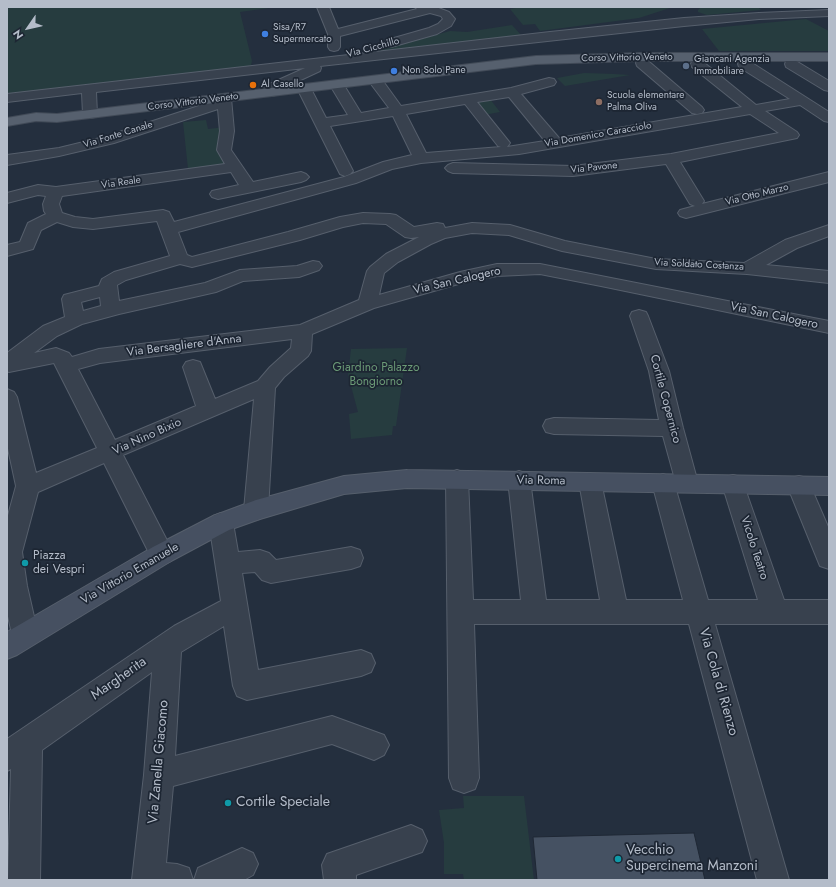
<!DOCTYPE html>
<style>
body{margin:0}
#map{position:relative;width:836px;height:887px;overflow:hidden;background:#242f3e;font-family:Jost,sans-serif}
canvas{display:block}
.frame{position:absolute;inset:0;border:8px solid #b4bcc9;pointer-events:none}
.north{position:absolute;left:8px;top:8px;width:40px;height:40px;-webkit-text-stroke:3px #1d2633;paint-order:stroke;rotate:236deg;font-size:11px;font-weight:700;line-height:16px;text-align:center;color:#b4bcc9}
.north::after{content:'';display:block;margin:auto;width:14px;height:18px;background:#b4bcc9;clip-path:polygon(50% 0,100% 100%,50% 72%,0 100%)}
</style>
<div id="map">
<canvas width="836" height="887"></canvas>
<div class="frame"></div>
<div class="north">N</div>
</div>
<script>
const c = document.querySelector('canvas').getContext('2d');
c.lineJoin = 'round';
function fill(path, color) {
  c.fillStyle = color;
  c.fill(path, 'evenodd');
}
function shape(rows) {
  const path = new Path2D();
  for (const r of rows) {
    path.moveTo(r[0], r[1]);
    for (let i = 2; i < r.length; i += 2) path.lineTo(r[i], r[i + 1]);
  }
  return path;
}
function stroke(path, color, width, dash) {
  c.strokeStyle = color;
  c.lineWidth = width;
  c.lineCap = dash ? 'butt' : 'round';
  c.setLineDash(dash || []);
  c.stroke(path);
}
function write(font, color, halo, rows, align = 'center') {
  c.font = font + ' Jost,sans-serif';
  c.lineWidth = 3.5;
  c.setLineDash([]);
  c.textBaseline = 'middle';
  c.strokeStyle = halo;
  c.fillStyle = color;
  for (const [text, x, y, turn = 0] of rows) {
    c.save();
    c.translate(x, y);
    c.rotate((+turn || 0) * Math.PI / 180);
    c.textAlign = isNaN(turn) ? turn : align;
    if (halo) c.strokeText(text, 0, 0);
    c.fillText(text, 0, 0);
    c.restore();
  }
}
fill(shape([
 [7,7,276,7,240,12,252,61,251,65,243,69,7,98],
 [521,7,673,7,639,18,540,31,535,24,523,25,510,9],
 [701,7,758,7,761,10,707,15,698,12,698,10],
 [806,19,829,31,829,51,719,51,702,29],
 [512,25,521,35,373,53,371,52,371,50,411,42,450,31,467,32],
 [584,73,614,74,630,75,565,86,557,78],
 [490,99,500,112,484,115,475,102],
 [206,120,208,129,225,127,229,164,188,169,183,122],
 [407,348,396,426,393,426,392,435,351,439,349,414,358,412,348,375,351,349],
 [463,796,524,796,534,880,464,880,463,874,444,874,444,843,439,810,464,808]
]), '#263c3f');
const building = shape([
 [694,833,705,880,537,880,533,837,694,833]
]);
fill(building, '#455162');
stroke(building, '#1f2835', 1);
const street = shape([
 [317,7,329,7,338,29,417,9,415,7,436,7,449,12,455,19,451,26,437,34,391,47,387,46,385,43,387,40,429,28,438,24,443,19,441,16,430,13,340,36,340,47,338,50,334,51,330,50,328,47,328,34,317,7],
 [829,10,829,16,759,19,684,26,320,66,321,68,320,71,277,91,276,95,271,96,266,95,264,92,263,89,265,86,305,68,96,92,97,114,95,117,90,118,85,117,83,114,82,93,7,102,7,94,550,32,684,18,759,13,829,10],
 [642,59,647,60,702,107,704,110,702,113,697,114,692,113,637,66,636,63,637,60,642,59],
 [697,60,702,61,756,105,790,99,739,67,738,64,739,61,749,61,829,112,829,122,824,121,800,105,765,111,797,132,799,135,797,138,680,162,704,201,702,204,829,172,829,182,686,218,680,216,678,213,680,210,695,206,690,204,666,164,573,176,453,173,448,171,445,168,448,165,453,163,573,166,671,154,779,133,750,114,519,154,421,163,392,169,356,183,178,232,187,255,192,257,288,232,340,217,363,213,390,214,396,215,414,227,437,223,443,224,445,228,472,223,510,225,565,241,656,259,744,263,785,240,829,225,829,236,797,248,766,265,829,271,829,283,747,274,656,269,562,251,509,235,472,233,445,238,431,244,398,262,384,273,379,295,460,272,497,264,540,264,829,321,829,333,601,286,540,274,497,276,462,283,374,308,312,334,311,351,308,356,284,377,275,388,268,510,264,517,256,520,248,517,244,510,254,399,123,455,174,554,171,561,162,565,153,561,104,463,38,492,22,552,27,586,38,634,34,643,25,646,16,643,12,634,7,612,7,519,16,486,7,444,7,389,14,392,17,397,36,473,97,448,54,363,9,372,7,371,7,353,43,326,65,317,62,299,64,295,99,286,102,279,114,272,170,256,157,221,93,229,73,227,57,222,41,230,33,249,7,256,7,245,20,242,28,223,46,214,44,211,43,204,46,196,38,195,7,203,7,193,38,185,56,187,225,164,217,150,220,131,218,109,114,143,59,156,7,165,7,155,59,148,104,137,217,100,219,95,224,94,229,95,231,98,234,131,231,150,253,182,301,172,306,174,309,177,306,180,301,182,218,199,212,197,210,194,212,191,239,185,231,172,62,196,59,204,62,213,75,217,93,219,163,210,169,212,174,222,344,177,383,162,412,155,393,116,330,126,353,171,350,174,345,176,340,174,297,88,299,85,309,85,326,118,348,115,330,85,332,82,337,81,342,82,361,113,389,108,368,80,370,77,375,76,380,77,401,106,511,88,549,78,554,79,556,82,554,85,521,94,559,138,742,107,692,67,691,64,692,61,697,60],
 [509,97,545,141,507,147,510,143,477,102,509,97],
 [465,104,498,146,501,147,426,153,406,114,465,104],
 [363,223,386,224,405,237,411,238,419,237,386,254,370,267,367,271,359,300,300,325,99,349,72,357,69,353,56,348,34,353,57,336,82,324,119,314,216,292,243,281,299,277,319,270,322,266,319,262,313,261,297,266,240,270,205,283,119,301,117,285,126,280,180,264,192,267,300,240,343,227,363,223],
 [100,297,101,306,83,311,81,302,100,297],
 [292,339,291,348,270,367,258,381,215,399,200,362,193,360,186,362,183,367,196,406,115,440,78,369,100,363,292,339],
 [791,60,796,61,829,81,829,91,824,90,786,67,785,64,786,61,791,60],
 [639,310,646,312,648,316,669,371,683,428,698,483,695,489,687,492,679,489,676,483,663,436,554,434,546,432,543,426,546,420,554,418,659,420,649,371,630,316,632,312,639,310],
 [457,470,465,473,468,479,473,600,521,600,508,480,511,474,519,471,527,474,530,480,546,600,600,600,579,482,582,476,590,473,598,476,601,482,626,600,683,600,652,483,655,477,663,474,671,477,674,483,708,600,758,600,722,484,725,477,733,475,741,477,784,600,829,600,829,624,715,624,789,880,757,880,689,624,474,624,479,778,475,789,464,793,453,789,449,778,446,479,449,473,457,470],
 [799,476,807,478,829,529,829,569,820,566,787,485,791,478,799,476],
 [221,513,229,516,233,523,238,552,260,550,269,553,276,560,351,547,360,550,363,558,360,566,351,569,271,583,262,580,255,572,242,573,258,670,361,650,371,654,375,663,371,672,361,676,247,700,237,696,233,686,224,626,181,652,175,756,332,716,384,735,389,745,384,755,374,760,332,744,173,786,166,863,177,864,189,868,193,880,132,880,144,775,152,672,42,750,40,880,8,880,11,769,7,771,7,739,174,626,221,601,209,523,213,516,221,513],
 [411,825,422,830,427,841,422,852,356,875,356,880,324,880,322,865,327,854,411,825],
 [242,848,253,853,258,864,253,875,244,880,194,880,198,868,242,848]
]);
const secondary = shape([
 [407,470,829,477,829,495,407,488,344,494,260,519,229,530,171,561,17,655,7,659,7,632,153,547,213,516,256,500,344,476,407,470]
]);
const primary = shape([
 [640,53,829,53,829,61,640,61,536,64,57,122,36,121,7,126,7,118,36,113,57,114,536,56,640,53]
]);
stroke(street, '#565f6c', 2);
stroke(secondary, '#565f6c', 2);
stroke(primary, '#414a57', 2);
fill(street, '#38414e');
fill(secondary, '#465061');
fill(primary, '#56606e');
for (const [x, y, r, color] of [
 [265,34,4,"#3f7fe0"],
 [686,66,4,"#5c6f8a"],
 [394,71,4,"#3f7fe0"],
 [253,85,4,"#e8710a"],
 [599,102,4,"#8d6e63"],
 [25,563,4,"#0f9aa8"],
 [228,803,4,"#0f9aa8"],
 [618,859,4,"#0f9aa8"]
]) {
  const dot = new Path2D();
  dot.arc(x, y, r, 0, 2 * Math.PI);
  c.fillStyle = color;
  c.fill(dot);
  stroke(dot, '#1d2633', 1.5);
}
write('10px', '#b4bcc9', '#1d2633', [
 ["Sisa/R7",273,28],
 ["Supermercato",273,40],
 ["Giancani Agenzia",694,60],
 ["Immobiliare",694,72],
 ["Non Solo Pane",402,71],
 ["Al Casello",261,85],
 ["Scuola elementare",607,96],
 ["Palma Oliva",607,108]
], 'left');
write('10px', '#b4bcc9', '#1d2633', [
 ["Via Cicchillo",373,48,-15],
 ["Corso Vittorio Veneto",627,58,-1],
 ["Corso Vittorio Veneto",193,102,-7],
 ["Via Fonte Canale",118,135,-17],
 ["Via Domenico Caracciolo",598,135,-10],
 ["Via Pavone",594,168,-6],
 ["Via Reale",121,183,-8],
 ["Via Otto Marzo",757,195,-14],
 ["Via Soldato Costanza",699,265,3]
]);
write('12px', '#b4bcc9', '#1d2633', [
 ["Via San Calogero",457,281,-13],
 ["Via San Calogero",774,316,12],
 ["Via Bersagliere d'Anna",184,346,-7],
 ["Cortile Copernico",665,399,75],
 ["Via Nino Bixio",147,437,-24],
 ["Via Roma",541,481,1],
 ["Vicolo Teatro",754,548,72],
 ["Via Vittorio Emanuele",130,574,-30]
]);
write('12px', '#6b9a76', '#1d2633', [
 ["Giardino Palazzo",376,368],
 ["Bongiorno",376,382]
]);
write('12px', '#b4bcc9', '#1d2633', [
 ["Piazza",33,556],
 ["dei Vespri",33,570]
], 'left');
write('14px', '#b4bcc9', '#1d2633', [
 ["Margherita",119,679,-35],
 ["Via Cola di Rienzo",718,682,74],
 ["Via Zanella Giacomo",159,762,-85]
]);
write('14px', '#b4bcc9', '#1d2633', [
 ["Cortile Speciale",236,803],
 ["Vecchio",626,851],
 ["Supercinema Manzoni",626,867]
], 'left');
</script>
